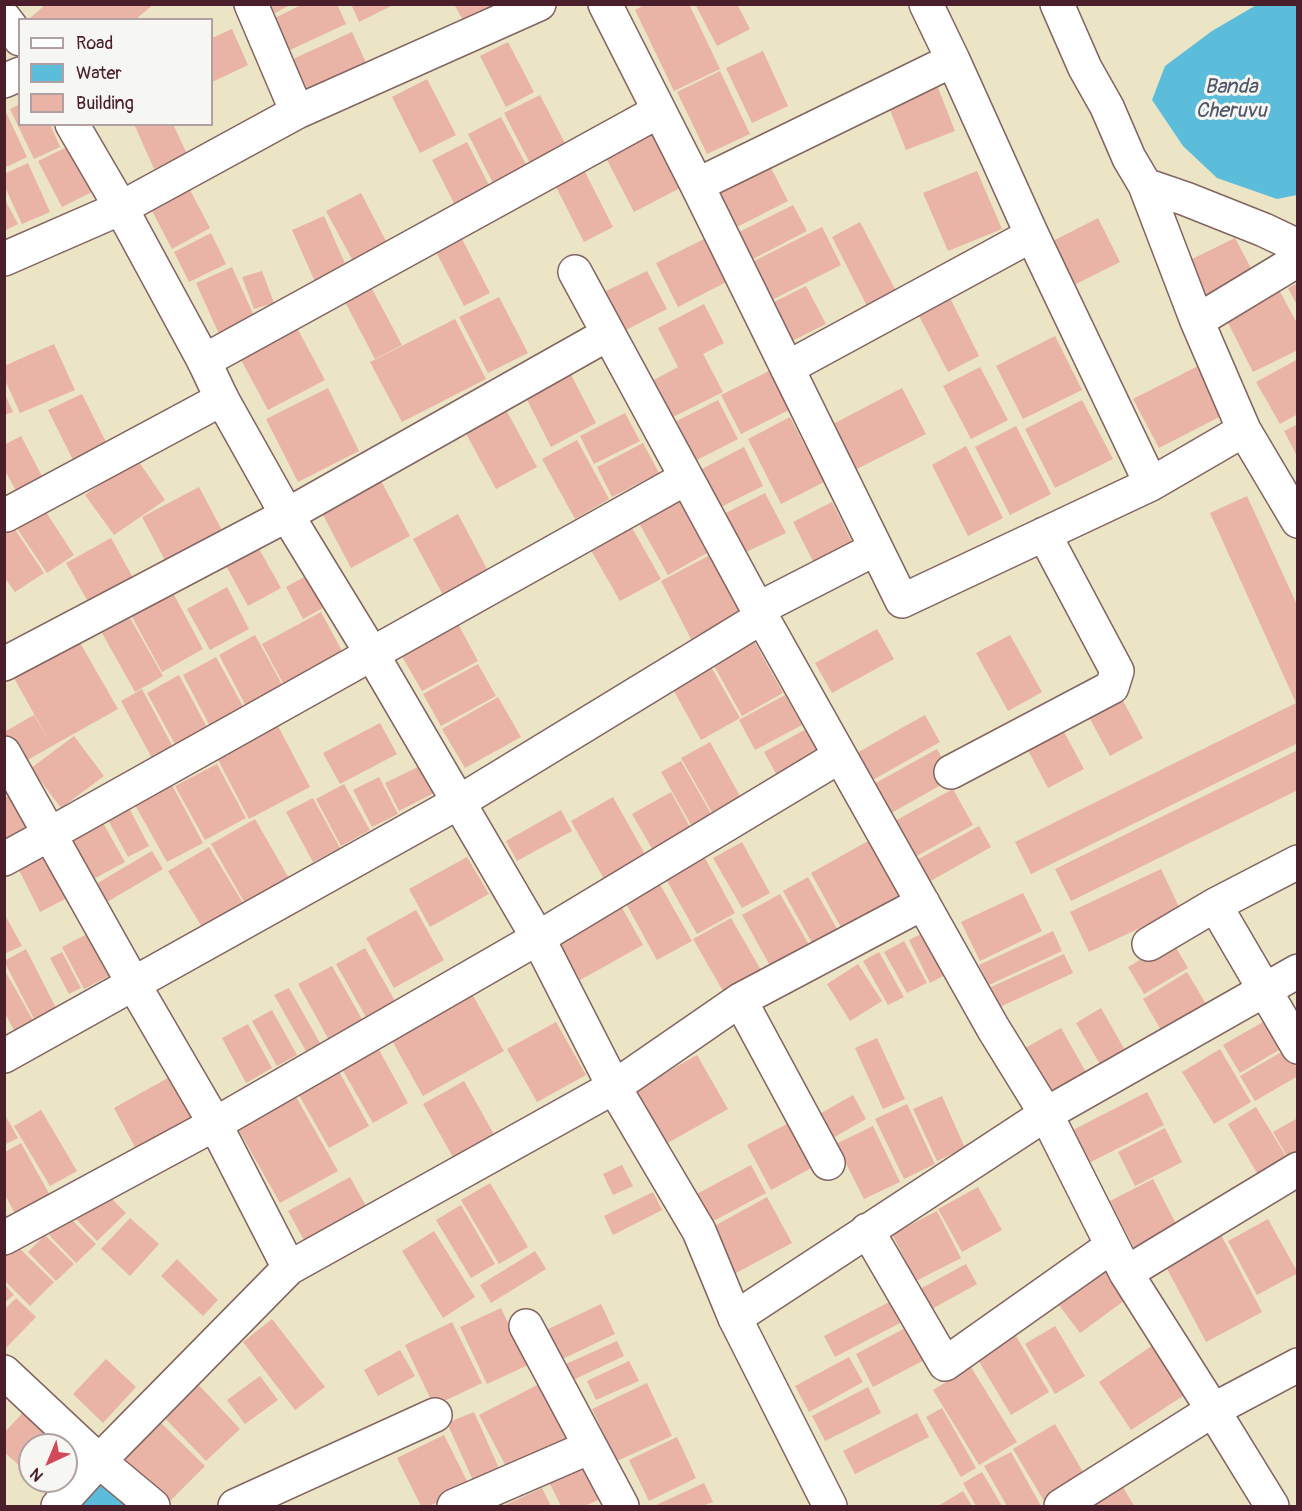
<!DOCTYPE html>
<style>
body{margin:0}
#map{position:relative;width:1302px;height:1511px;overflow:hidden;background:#ebe4c5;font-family:Pangolin,sans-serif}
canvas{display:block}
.frame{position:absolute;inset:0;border:6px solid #4a1f2b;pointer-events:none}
.legend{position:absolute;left:18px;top:18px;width:195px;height:108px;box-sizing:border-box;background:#f6f6f2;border:2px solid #b1a0a2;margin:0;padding:8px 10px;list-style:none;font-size:18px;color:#4a1f2b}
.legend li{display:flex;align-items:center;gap:12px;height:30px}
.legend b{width:30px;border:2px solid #b1a0a2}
.north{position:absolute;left:18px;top:1433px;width:60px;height:60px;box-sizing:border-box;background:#f6f6f2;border:2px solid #b1a0a2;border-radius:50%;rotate:224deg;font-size:16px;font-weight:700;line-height:24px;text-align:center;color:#4a1f2b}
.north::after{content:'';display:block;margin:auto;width:21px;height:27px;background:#d1495b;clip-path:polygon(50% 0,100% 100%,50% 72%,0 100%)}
</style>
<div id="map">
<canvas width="1302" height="1511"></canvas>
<div class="frame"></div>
<ul class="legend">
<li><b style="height:8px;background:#fff"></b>Road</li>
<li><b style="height:16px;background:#5cbddb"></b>Water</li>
<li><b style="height:16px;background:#e9b4a5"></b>Building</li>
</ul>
<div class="north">N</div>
</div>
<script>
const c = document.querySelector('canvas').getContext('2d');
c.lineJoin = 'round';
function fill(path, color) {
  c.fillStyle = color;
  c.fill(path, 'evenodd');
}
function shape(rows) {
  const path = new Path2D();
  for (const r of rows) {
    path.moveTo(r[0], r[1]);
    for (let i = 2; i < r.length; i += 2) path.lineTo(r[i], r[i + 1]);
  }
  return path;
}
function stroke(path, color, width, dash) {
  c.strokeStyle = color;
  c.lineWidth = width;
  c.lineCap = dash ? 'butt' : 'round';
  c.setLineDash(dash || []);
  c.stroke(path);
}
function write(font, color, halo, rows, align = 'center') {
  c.font = font + ' Pangolin,sans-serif';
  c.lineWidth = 6;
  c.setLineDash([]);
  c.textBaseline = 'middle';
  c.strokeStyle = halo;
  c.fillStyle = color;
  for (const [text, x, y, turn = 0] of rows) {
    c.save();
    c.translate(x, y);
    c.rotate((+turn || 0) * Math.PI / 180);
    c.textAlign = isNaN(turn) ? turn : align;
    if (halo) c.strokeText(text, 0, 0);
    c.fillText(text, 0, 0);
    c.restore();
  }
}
fill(shape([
 [1258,4,1297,5,1297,195,1277,199,1217,178,1183,146,1152,100,1165,66,1212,31],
 [98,1475,127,1506,70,1506]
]), '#5cbddb');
fill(shape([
 [46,4,154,4,135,20,28,20],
 [271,4,292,4,275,13],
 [303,4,337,4,346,24,290,50,275,18],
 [351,4,395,4,359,22],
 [454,4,494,4,496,8,465,24],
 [646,4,689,4,720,69,674,91,635,10],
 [695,4,737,4,750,29,717,46],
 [232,29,248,65,212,82,212,38],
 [352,32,368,67,309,94,293,59],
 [508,42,534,92,506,107,480,56],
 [763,51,788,106,752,123,726,68],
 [720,71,750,134,707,154,677,92],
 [427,79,456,135,420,153,392,97],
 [937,85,955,131,906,150,888,105],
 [540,95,569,151,533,169,504,113],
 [20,104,20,124,50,124,60,147,34,159,10,109],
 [4,108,27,157,4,168],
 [501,117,529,170,495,187,468,134],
 [139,124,173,124,187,154,154,169,135,126],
 [656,132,684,186,634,212,606,158],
 [467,142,491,189,456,207,432,160],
 [71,145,94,191,62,207,38,161],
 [768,162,788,201,737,227,717,189],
 [28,163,50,212,22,224,4,185,4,174],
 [583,168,613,227,584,242,554,183],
 [977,171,1002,229,948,251,923,193],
 [190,190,210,228,172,249,152,211],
 [361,193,387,243,353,261,326,211],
 [4,198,18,224,4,231],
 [793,205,807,231,753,259,739,232],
 [324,216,348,270,316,284,292,230],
 [1098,218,1120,262,1074,285,1051,242],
 [860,222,897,293,868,308,832,237],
 [822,227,841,265,770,301,750,263],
 [211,233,226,264,189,282,174,252],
 [460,235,490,293,464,306,434,248],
 [710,236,732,279,678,307,656,263],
 [1235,238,1253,272,1206,296,1188,261],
 [232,267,255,318,219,334,196,283],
 [262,271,274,303,254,309,242,277],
 [647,271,667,309,622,332,602,293],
 [1298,283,1298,307,1288,288],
 [806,286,826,324,784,345,764,307],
 [371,287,402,345,375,359,344,300],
 [1279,290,1298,325,1298,350,1253,372,1225,317],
 [499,297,528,353,488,373,459,317],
 [950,298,979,356,948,372,918,314],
 [704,304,724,343,703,354,723,392,671,418,652,381,678,367,658,328],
 [455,319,486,379,402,422,370,362],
 [297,328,325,380,268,410,240,358],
 [1055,336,1082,390,1023,419,996,366],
 [54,344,75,390,20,413,4,378,4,366],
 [1298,359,1298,414,1280,424,1256,382],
 [1202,364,1227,413,1159,448,1133,399],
 [567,367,596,423,551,447,522,390],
 [980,367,1008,420,971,439,943,386],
 [773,369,793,408,741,434,721,395],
 [328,388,359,451,298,482,266,419],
 [902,388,926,434,855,470,831,425],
 [4,392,13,412,4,415],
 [82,394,107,444,73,460,48,410],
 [718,400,738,439,691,463,671,424],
 [1082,400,1113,459,1055,488,1025,429],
 [505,408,537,467,496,489,464,430],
 [625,413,640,441,594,464,580,436],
 [790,417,824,482,781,504,748,439],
 [1298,424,1298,458,1284,431],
 [1016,426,1051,494,1010,515,975,447],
 [21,436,45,482,19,496,4,469,4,445],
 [577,440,609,499,575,519,542,459],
 [643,443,659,473,612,497,597,467],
 [966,446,1003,518,968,536,932,465],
 [744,447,763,486,719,508,700,470],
 [137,459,165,500,114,535,85,495],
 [379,477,410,536,351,568,320,509],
 [199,487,224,534,167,564,142,517],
 [765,493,786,533,740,555,720,516],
 [675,494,707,553,668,575,635,516],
 [1247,496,1298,607,1298,743,1031,874,1015,842,1296,703,1210,513],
 [832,502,855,548,816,567,793,522],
 [44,509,74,555,47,573,16,527],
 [458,514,488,571,443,595,413,539],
 [626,517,661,579,620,601,585,540],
 [14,528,44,573,15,592,4,577,4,535],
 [111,538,136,583,91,607,66,563],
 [258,547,281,588,248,606,225,564],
 [712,554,742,613,691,639,661,581],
 [306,576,323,608,303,619,286,587],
 [227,587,249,629,210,650,187,609],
 [173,593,203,649,162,672,131,615],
 [321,612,343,653,284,685,262,644],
 [130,618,163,676,135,692,102,633],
 [457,622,478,661,422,691,400,653],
 [877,629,894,659,832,693,815,663],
 [255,635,284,688,247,708,219,655],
 [1010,635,1042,692,1008,711,976,653],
 [79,641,118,709,52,746,14,678],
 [754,641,783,693,742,716,713,664],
 [216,657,245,710,211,728,183,675],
 [709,663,740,718,701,740,670,684],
 [478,664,496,696,441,726,423,694],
 [179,675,209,731,177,748,147,693],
 [1115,686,1143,738,1110,756,1082,704],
 [142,689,174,749,153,760,121,701],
 [785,695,802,725,755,750,739,720],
 [498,697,521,737,465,768,442,729],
 [34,715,52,746,21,764,4,735,4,732],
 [925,715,940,742,871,781,855,754],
 [1056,717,1084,769,1048,788,1020,735],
 [380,723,397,754,340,784,323,753],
 [278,726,310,787,249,819,217,758],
 [808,728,824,756,780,781,764,752],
 [74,736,104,776,61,808,31,768],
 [710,742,741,798,713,814,681,758],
 [937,749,953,778,888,815,872,785],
 [1298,750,1298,790,1071,901,1055,869],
 [681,761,714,819,694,830,661,772],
 [217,764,246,818,205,840,175,786],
 [424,764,438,791,399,811,385,783],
 [379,777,398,814,372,827,353,790],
 [344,784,370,830,341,846,316,799],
 [172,785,203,843,167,862,135,805],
 [953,789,973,825,913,858,893,822],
 [671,792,692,831,654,852,632,814],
 [12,794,34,832,4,849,4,798],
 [613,797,646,856,604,879,571,821],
 [313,798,340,848,313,862,286,812],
 [129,808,149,846,128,857,108,820],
 [561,810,572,831,517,861,506,841],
 [255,819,290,880,246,905,211,844],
 [103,823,125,862,90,881,68,843],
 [979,826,991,847,927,883,915,861],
 [870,840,904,900,844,933,811,873],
 [742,842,770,893,742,908,713,858],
 [209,847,243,903,202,927,168,871],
 [152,851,163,869,102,905,91,887],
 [53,852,75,894,40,912,19,870],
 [467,857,489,894,430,927,409,889],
 [705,858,735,913,697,934,666,879],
 [1161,869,1180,909,1089,952,1070,912],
 [808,877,841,936,816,950,783,891],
 [658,881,692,941,657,960,624,900],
 [1023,893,1042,931,980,961,961,922],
 [780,894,812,950,773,971,742,915],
 [621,906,643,945,580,980,558,941],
 [416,910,444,960,394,988,366,938],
 [4,913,22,946,4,954],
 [731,918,765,977,727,998,693,939],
 [93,931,115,973,84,989,62,947],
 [1053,931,1062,951,989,985,979,965],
 [925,932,945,975,930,983,909,940],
 [904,941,927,983,907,993,884,952],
 [1172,941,1188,968,1144,994,1128,967],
 [365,948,395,1001,366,1017,336,964],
 [26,949,56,1008,34,1019,4,961],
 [62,952,81,988,69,994,50,958],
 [879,952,904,997,888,1005,863,961],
 [1064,954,1073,973,1000,1007,991,987],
 [858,964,882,1001,850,1021,827,984],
 [332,966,363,1021,329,1040,298,984],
 [4,969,33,1020,14,1030,4,1012],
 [1187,972,1206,1004,1161,1030,1143,999],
 [289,988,320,1043,306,1051,274,995],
 [471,992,504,1051,423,1096,390,1037],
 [1101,1008,1126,1052,1101,1066,1076,1023],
 [272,1010,297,1055,277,1066,252,1021],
 [1268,1019,1284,1047,1240,1073,1223,1045],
 [556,1022,586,1075,537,1102,507,1049],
 [248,1024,272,1068,246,1083,222,1038],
 [1061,1028,1087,1074,1051,1094,1025,1048],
 [877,1038,905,1099,883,1109,855,1048],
 [378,1048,408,1103,373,1123,342,1069],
 [1220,1049,1251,1102,1214,1124,1182,1072],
 [1285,1050,1298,1070,1298,1076,1255,1101,1240,1076],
 [697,1055,728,1109,666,1144,635,1090],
 [336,1066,369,1126,329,1148,295,1088],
 [175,1074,199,1117,137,1151,114,1108],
 [464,1081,495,1136,454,1159,423,1104],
 [1147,1092,1164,1125,1089,1163,1073,1130],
 [295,1095,338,1171,280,1203,237,1127],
 [853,1095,866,1119,831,1139,818,1115],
 [942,1096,965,1148,937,1161,913,1109],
 [907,1104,935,1164,904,1179,875,1119],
 [1256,1107,1290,1163,1261,1180,1228,1124],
 [41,1110,77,1171,50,1186,14,1126],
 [4,1113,18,1138,4,1145],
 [798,1118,822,1162,771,1190,747,1145],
 [1298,1118,1298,1159,1291,1163,1273,1132],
 [873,1126,900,1182,864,1199,836,1144],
 [1165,1128,1182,1162,1135,1186,1118,1152],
 [21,1143,52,1199,18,1219,5,1195,5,1152],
 [622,1165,633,1186,613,1195,603,1174],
 [751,1165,766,1193,706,1225,691,1197],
 [350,1177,366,1206,304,1240,288,1211],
 [1153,1179,1177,1226,1134,1248,1110,1201],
 [490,1183,528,1247,499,1264,461,1200],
 [978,1187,1002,1230,962,1252,938,1209],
 [103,1190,126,1213,97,1241,75,1218],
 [653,1192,662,1210,613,1235,604,1216],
 [767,1197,792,1243,734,1274,709,1229],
 [461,1205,495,1264,471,1278,436,1220],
 [937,1211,961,1258,916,1281,892,1234],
 [68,1216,96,1244,76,1263,49,1235],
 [130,1218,159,1244,130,1276,101,1249],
 [1268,1219,1298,1273,1257,1295,1228,1241],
 [434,1231,475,1297,443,1318,402,1251],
 [45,1235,74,1264,56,1281,28,1252],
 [1221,1235,1262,1312,1206,1342,1165,1265],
 [16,1245,54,1282,30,1306,4,1280,4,1257],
 [535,1251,546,1269,491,1303,480,1285],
 [177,1259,218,1300,203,1316,161,1276],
 [1109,1263,1132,1295,1080,1333,1056,1301],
 [966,1264,977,1284,932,1309,920,1289],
 [4,1284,14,1295,4,1303],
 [16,1298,36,1317,4,1350,4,1310],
 [895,1299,906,1320,835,1357,824,1336],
 [601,1304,615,1334,556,1362,542,1332],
 [501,1308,528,1365,487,1384,460,1327],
 [272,1319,325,1387,295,1410,243,1342],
 [452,1322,482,1383,434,1406,405,1345],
 [911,1325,928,1358,873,1387,856,1354],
 [1055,1326,1085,1376,1055,1394,1025,1344],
 [1016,1336,1049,1392,1011,1415,977,1358],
 [617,1341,624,1356,573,1380,566,1364],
 [1156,1343,1189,1392,1131,1430,1099,1382],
 [400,1350,415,1376,378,1396,364,1370],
 [849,1357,863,1382,809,1412,795,1386],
 [106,1359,136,1387,103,1423,73,1394],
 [629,1361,639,1381,596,1400,587,1381],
 [971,1367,1017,1442,979,1465,933,1390],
 [260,1376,278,1400,245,1424,227,1400],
 [196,1382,240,1429,206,1461,161,1414],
 [541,1383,571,1440,509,1472,479,1415],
 [647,1383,672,1436,617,1461,592,1409],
 [868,1387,881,1413,825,1441,812,1416],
 [28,1407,79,1454,66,1468,66,1445,30,1445,30,1475,4,1452,4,1433],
 [942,1408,976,1468,961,1477,926,1417],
 [474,1412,502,1475,476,1487,447,1423],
 [917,1413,929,1437,855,1474,843,1451],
 [157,1419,205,1466,167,1504,120,1457],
 [1055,1424,1090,1484,1047,1506,1013,1449],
 [444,1435,470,1487,429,1506,421,1506,397,1458],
 [677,1437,696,1478,649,1501,629,1460],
 [1011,1452,1041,1506,1007,1506,984,1466],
 [587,1458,605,1497,585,1506,561,1506,547,1478],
 [982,1472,1002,1506,976,1506,963,1483],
 [37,1481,54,1481,46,1490],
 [704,1483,713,1502,702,1506,654,1506],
 [1123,1487,1134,1506,1095,1506,1093,1503],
 [542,1488,551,1506,503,1506],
 [963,1491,972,1506,938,1506]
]), '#e9b4a5');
const street = shape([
 [251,4,297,112],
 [605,4,697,185,902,601,1151,484,1244,430],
 [926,4,953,60,1032,235,1151,484],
 [1057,4,1085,68,1107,107,1129,158,1145,185,1186,199,1264,230,1298,246],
 [4,81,20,74],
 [697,185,953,60],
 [1145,185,1197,321,1244,430,1298,521],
 [4,259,121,208,297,112,539,4],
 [575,272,762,617,993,1028,1046,1114,1126,1273,1213,1410,1272,1506],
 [1197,321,1298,260],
 [204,361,659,111],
 [787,368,1032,235],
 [6,515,222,399],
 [758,609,875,549],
 [4,664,287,515,608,334],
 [4,753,133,983,215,1124,289,1268],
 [951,772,1112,687,1117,671,1044,534],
 [4,859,50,834,686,478],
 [1215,905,1298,1047],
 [1149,944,1215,905,1298,862],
 [740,1000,828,1163],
 [4,1056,459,802,762,617],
 [867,1230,945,1364,1112,1246],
 [4,1238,215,1124,538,938,840,756],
 [1126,1273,1298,1169],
 [735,1318,1046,1114,1298,971],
 [526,1326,622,1506],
 [4,1372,99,1461,153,1506],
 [58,1506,99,1461,289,1268,614,1087,740,1000,923,903],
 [235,1506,435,1415],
 [454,1506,590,1447],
 [1061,1506,1213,1410,1298,1365]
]);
const secondary = shape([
 [4,18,20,39],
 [72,124,121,208,204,361,222,399,287,515,372,654,538,938,614,1087,699,1231,735,1318,830,1506]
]);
stroke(street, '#826461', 36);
stroke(secondary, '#826461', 36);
stroke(street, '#fff', 33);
stroke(secondary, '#fff', 33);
write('italic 21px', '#505669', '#f6f6f2', [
 ["Banda",1231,88],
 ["Cheruvu",1231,112]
]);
</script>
